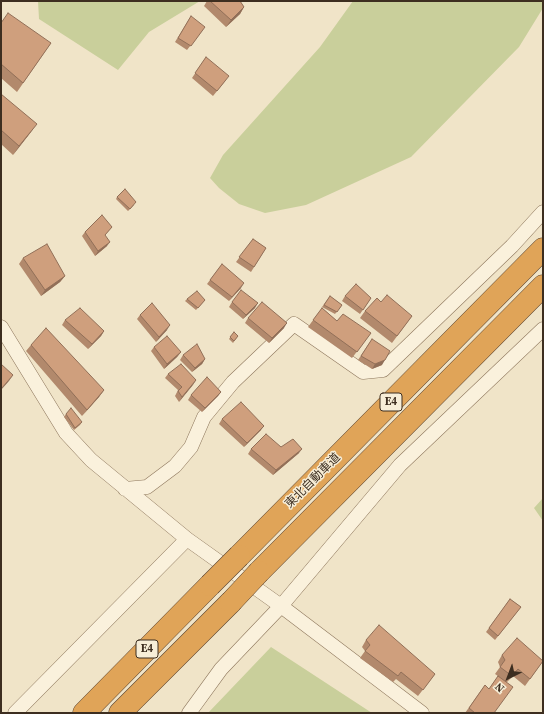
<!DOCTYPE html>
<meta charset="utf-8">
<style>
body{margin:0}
#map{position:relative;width:544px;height:714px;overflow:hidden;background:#f0e4c8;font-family:"Source Serif 4",serif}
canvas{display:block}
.frame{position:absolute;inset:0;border:2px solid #3d2e20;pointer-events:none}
.north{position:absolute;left:488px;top:658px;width:40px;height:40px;-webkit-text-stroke:3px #f7eed8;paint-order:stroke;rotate:222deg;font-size:11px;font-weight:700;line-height:16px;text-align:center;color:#3d2e20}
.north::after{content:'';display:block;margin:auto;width:14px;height:18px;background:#3d2e20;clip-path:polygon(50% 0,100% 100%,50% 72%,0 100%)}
</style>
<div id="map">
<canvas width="544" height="714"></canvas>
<div class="frame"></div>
<div class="north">N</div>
</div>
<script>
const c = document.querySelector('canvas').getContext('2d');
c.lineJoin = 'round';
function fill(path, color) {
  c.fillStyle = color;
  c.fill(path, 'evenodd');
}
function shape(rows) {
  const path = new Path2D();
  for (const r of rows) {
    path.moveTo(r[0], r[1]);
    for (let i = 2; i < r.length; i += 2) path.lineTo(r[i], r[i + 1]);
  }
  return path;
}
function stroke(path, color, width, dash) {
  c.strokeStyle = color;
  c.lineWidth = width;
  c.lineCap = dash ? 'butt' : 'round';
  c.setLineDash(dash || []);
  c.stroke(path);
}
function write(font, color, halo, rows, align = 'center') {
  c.font = font + ' "Source Serif 4","Noto Sans JP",serif';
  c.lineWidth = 3;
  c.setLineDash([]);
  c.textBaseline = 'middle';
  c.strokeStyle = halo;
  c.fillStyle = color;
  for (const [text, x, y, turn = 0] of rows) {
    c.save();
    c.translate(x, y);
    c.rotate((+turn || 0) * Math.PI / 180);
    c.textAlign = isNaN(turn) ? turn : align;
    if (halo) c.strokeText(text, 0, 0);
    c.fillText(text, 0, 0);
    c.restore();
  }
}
fill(shape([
 [38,1,200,1,149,32,118,70,39,19],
 [353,1,543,1,543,8,519,47,411,157,306,205,265,213,239,204,219,188,210,178,223,155,320,47],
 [543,498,543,521,534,508],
 [271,647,372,713,208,713]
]), '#c9cf9b');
const minor = shape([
 [1,327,66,433,91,460,187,539,281,606,422,713],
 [125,489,147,487,175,466,191,447,204,417,233,382,294,324,363,372,383,370,512,246,543,212],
 [15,713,187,539],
 [189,713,221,669,281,606,400,465,543,329]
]);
const motorway = shape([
 [239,556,543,249],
 [259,572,543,286],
 [84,713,210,585],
 [120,713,231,602]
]);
stroke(minor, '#8d765c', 15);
stroke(motorway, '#5b4430', 23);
stroke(minor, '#faf1dc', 14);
stroke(motorway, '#e0a458', 22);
const motorwayBridge = shape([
 [210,585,239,556],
 [231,602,259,572]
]);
stroke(motorwayBridge, '#5b4430', 23, []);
stroke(motorwayBridge, '#e0a458', 22);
fill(shape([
 [207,1,240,1,244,7,240,14,226,27,204,6],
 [191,16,202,31,187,50,175,42],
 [1,23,51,43,17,92,1,78],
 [206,57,226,80,213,96,192,78],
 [1,94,31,132,13,155,1,144],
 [117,197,134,205,128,211,116,199],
 [112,227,105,235,107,246,95,256,82,236,85,232],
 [253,239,266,248,251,272,236,262],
 [23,258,65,276,60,282,41,296,19,264],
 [222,264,241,288,229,301,207,284],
 [330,296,342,305,335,314,322,307],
 [345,296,371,298,360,314,342,301],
 [187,299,205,300,196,310,185,301],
 [232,302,255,308,243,319,229,307],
 [322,308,337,321,371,333,352,358,308,327],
 [365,311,412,316,392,343,360,318],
 [140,315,167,330,156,342,137,319],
 [248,318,284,328,269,343,245,323],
 [65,320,104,331,101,336,88,349,62,325],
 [234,332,238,336,233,343,229,339],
 [372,339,382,365,372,369,358,360],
 [31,345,104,390,99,397,82,416,26,351],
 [154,347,181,352,177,357,164,369,151,351],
 [183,355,205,359,202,364,192,372,180,360],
 [168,374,196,380,179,402,175,396,178,390,165,378],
 [221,392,218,396,202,412,188,400,191,395],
 [66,414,82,422,80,425,74,430,64,417],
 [222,419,261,430,244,447,219,424],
 [281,447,299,453,273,475,248,454,251,449],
 [510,599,521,607,495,640,486,632],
 [366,640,435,674,418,696,396,679,393,682,360,658,365,651,362,647],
 [502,655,543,661,525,686,513,676,507,682,494,713,465,713,485,685,489,689,498,676,495,674,500,667,498,662]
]), '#b2896c');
fill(shape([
 [244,7,240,14,226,27,231,20],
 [37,124,31,132,13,155,19,146],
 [110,242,107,246,95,256,98,251],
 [65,276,60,282,41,296,45,290],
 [244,283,241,288,229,301,232,297],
 [258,303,255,308,243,319,246,315],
 [287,323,284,328,269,343,272,338],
 [170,325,167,330,156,342,159,337],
 [104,331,101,336,88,349,92,344],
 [181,352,177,357,164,369,167,364],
 [205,359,202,364,192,372,195,368],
 [385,360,382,365,372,369,375,364],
 [13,375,9,381,1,390,1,389],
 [196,380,193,385,179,402,182,397],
 [104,390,99,397,82,416,87,410],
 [221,392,218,396,202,412,205,408],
 [264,426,261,430,244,447,247,443],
 [302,449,299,453,273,475,276,470]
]), '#916f58');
const building = shape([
 [210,1,240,1,244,7,231,20,210,1],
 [8,13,51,43,23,83,1,64,1,23,8,13],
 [191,16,205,27,191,46,178,38,191,16],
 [206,57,229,76,217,91,195,73,206,57],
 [1,94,37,124,19,146,1,130,1,94],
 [125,189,136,202,130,209,117,197,125,189],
 [102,215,112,227,105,235,110,242,98,251,85,232,102,215],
 [253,239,266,248,254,267,239,257,253,239],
 [47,244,65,276,45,290,23,258,47,244],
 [222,264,244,283,232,297,210,280,222,264],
 [356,284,371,298,363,310,345,296,356,284],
 [241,290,258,303,246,315,232,302,241,290],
 [197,291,205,300,198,308,187,299,197,291],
 [387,295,412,316,397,336,365,311,377,298,381,302,387,295],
 [330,296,342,305,337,312,324,305,330,296],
 [262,302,287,323,272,338,248,318,262,302],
 [152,303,170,325,159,337,140,315,152,303],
 [80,308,104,331,92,344,65,320,80,308],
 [322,308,337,321,343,314,371,333,357,352,313,320,322,308],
 [46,328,104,390,87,410,31,345,46,328],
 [234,332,238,336,234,341,230,337,234,332],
 [167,336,181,352,167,364,154,347,167,336],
 [372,339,390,351,385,360,375,364,361,356,372,339],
 [197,344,205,359,195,368,183,355,197,344],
 [1,364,13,375,1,389,1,364],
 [181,364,196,380,182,397,178,391,182,387,168,374,181,364],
 [207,377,221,392,205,408,191,395,207,377],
 [241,402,264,426,247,443,222,419,241,402],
 [71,408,82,422,75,428,66,414,71,408],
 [266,434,281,447,293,439,302,449,276,470,251,449,266,434],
 [510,599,521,607,498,636,489,628,510,599],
 [379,625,435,674,423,690,401,672,398,676,365,651,370,645,366,640,379,625],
 [517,638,543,661,530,679,518,669,512,676,500,667,505,660,502,655,517,638],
 [498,676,513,687,494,713,475,713,469,708,485,685,489,689,498,676]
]);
fill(building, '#cf9f7d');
stroke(building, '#916f58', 1);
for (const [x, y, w] of [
 [391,402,22],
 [147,649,22]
]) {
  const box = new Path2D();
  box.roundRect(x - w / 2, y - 9, w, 18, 3);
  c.fillStyle = '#f7eed8';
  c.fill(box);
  stroke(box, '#3d2e20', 1);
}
write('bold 11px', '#3d2e20', null, [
 ["E4",391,402],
 ["E4",147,649]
]);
write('12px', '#3d2e20', '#f7eed8', [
 ["東北自動車道",313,481,-45]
]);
</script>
